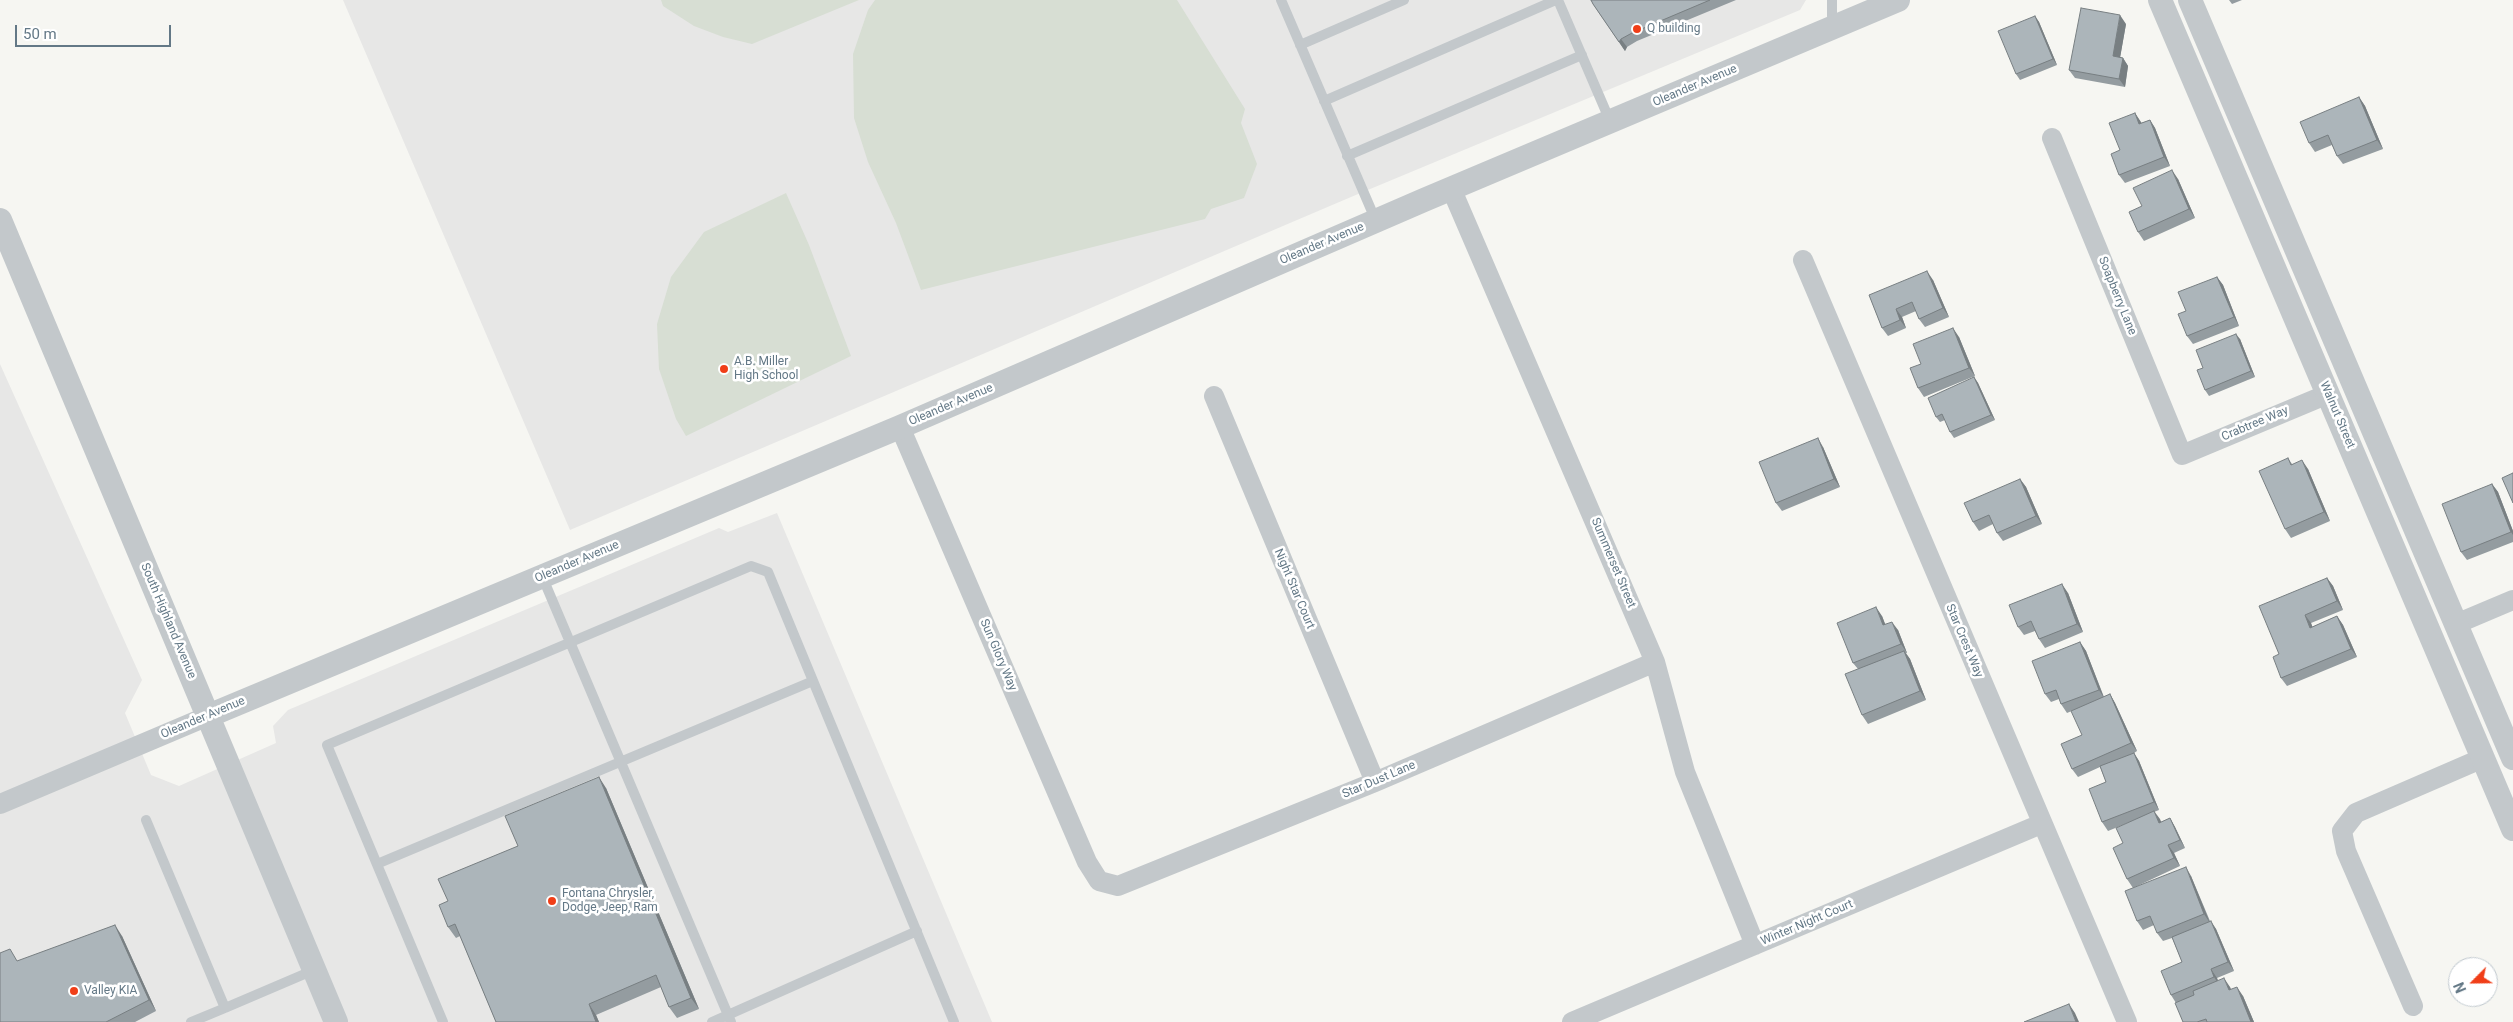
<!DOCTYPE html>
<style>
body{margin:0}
#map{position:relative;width:2513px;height:1022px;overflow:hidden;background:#f6f6f2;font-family:Roboto,sans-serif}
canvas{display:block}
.north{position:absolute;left:2448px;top:957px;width:50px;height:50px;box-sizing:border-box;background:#fff;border:1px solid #c1c9cf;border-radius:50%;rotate:247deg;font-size:14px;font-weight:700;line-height:20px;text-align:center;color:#637886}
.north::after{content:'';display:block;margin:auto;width:18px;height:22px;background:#f03e18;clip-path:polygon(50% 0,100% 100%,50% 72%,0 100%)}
.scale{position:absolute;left:15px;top:25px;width:156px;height:22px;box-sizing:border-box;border:2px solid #637886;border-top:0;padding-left:6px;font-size:15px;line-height:18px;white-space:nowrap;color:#637886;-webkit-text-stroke:4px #fff;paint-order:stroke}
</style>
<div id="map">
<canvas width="2513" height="1022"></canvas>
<div class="north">N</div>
<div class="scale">50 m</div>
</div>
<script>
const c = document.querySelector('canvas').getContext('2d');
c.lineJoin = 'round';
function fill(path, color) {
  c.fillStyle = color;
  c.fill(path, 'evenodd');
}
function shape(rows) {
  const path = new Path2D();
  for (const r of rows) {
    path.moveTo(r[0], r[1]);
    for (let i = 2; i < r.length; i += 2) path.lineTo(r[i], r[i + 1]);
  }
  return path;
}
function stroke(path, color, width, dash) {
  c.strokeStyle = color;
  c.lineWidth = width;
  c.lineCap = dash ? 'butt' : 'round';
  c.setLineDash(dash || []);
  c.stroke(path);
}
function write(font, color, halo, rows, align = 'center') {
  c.font = font + ' Roboto,sans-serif';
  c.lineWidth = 5;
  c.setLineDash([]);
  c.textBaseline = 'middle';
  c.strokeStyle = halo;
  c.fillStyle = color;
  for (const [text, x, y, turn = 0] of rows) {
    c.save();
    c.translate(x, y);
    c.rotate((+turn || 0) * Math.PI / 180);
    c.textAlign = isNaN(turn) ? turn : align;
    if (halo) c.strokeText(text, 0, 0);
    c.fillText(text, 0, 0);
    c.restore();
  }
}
fill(shape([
 [343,0,1806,0,1800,10,1351,197,570,530],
 [0,364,142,680,125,713,151,775,179,786,276,743,273,726,288,710,719,528,728,532,777,513,992,1022,0,1022]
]), '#e7e7e6');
fill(shape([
 [661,0,859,0,752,44,723,37,694,26,663,6],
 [875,0,1177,0,1245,109,1241,123,1257,164,1244,198,1211,209,1205,219,921,290,896,223,868,162,854,118,853,54,868,10],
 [786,193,809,245,851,356,686,436,676,419,659,369,657,324,671,277,704,232]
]), '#d7ded3');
stroke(shape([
 [1281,0,1376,221],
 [1558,0,1610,121],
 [1832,0,1832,16,1837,26],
 [1300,45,1404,0],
 [1324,101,1556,0],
 [1347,156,1582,55],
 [542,576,731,1022],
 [146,820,225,1008,314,970],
 [377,864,813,681],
 [191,1022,225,1008],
 [443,1022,327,745,751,566,768,572,954,1022],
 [712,1022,917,931]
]), '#c3c8cb', 10);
stroke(shape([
 [2052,138,2182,455,2328,394],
 [1451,188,1655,662,1685,772,1755,945],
 [1803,260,2127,1022],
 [1214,396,1375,782],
 [900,427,1087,862,1099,881,1118,886,1375,782,1655,662],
 [2456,624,2513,600],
 [0,804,208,716],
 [2413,1006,2346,851,2342,831,2356,813,2483,758],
 [1572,1022,2041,824]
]), '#c3c8cb', 20);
stroke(shape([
 [2160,0,2513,829],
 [2190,0,2513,758],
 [0,220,336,1022],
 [208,716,900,427,1424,200,1898,0]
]), '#c3c8cb', 24);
fill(shape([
 [1591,0,1736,0,1637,41,1627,47,1625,51,1593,4],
 [2229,0,2242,0,2232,4],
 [2035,16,2039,22,2057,65,2020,80,2016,74],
 [2126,24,2120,57,2123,58,2128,66,2125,87,2075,78,2069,70],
 [2359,97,2365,106,2383,149,2343,164,2337,156,2332,145,2315,152,2309,143],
 [2135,113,2141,123,2150,120,2155,128,2170,166,2125,183,2119,175,2120,150],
 [2178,179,2195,218,2144,241,2138,232],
 [2217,277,2223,285,2239,326,2193,344,2187,336,2186,311],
 [1933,280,1949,317,1925,327,1919,319,1916,311,1902,317,1906,328,1888,336,1882,328,1869,295],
 [1959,337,1975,376,1924,397,1918,388,1921,364],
 [2240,339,2255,377,2209,396,2205,390,2203,368],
 [1974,377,1978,383,1995,420,1954,438,1950,432,1945,420,1940,422,1936,417],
 [1823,447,1840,487,1782,511,1776,503],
 [2288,458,2292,464,2308,469,2330,521,2291,538,2285,529],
 [2020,479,2026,487,2042,524,2003,541,1997,533,1993,524,1979,531,1973,522],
 [2492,484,2498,492,2513,531,2513,542,2467,560,2461,552],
 [2327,578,2333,586,2343,610,2311,623,2312,627,2337,616,2343,625,2357,657,2287,686,2281,678,2279,654],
 [2068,593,2083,632,2045,648,2039,639,2035,631,2024,635,2018,627],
 [1882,616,1885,624,1898,630,1907,653,1906,653,1910,659,1926,700,1868,724,1862,715,1858,669,1853,663],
 [2080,642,2086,651,2104,697,2110,694,2115,703,2137,751,2134,753,2139,761,2159,810,2154,812,2161,822,2170,818,2175,827,2185,848,2174,853,2180,866,2133,888,2191,876,2210,921,2216,929,2234,971,2217,978,2218,981,2230,987,2231,990,2243,996,2254,1022,2183,1022,2176,1003,2171,995,2182,962,2172,938,2163,941,2157,933,2154,925,2143,930,2137,921,2133,888,2127,879,2123,843,2130,822,2108,831,2102,822,2106,782,2100,767,2078,777,2072,769,2082,735,2074,710,2067,713,2061,704,2059,699,2051,702,2045,694],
 [606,788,699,1009,677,1018,669,1007,661,987,596,1015,599,1022,496,1022,460,936,456,938,448,927,448,901,518,846],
 [122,936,156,1011,135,1022,0,1022,18,961]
]), '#949ca0');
fill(shape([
 [2120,15,2126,24,2119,64,2113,56],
 [2035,16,2039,22,2057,65,2053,59],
 [1621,39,1627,47,1625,51,1619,42],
 [2123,58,2128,66,2125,87,2119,79],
 [2359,97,2365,106,2383,149,2377,140],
 [2135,113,2141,122,2145,132,2139,124],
 [2150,120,2155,128,2170,166,2164,157],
 [2172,170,2178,179,2195,218,2189,209],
 [1927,271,1933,280,1949,317,1943,308],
 [2217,277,2223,285,2239,326,2234,317],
 [1896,309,1902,317,1906,328,1900,320],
 [1953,328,1959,337,1975,376,1969,368],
 [2236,334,2240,339,2255,377,2251,371],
 [1974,377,1978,383,1995,420,1991,415],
 [1818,438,1823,447,1840,487,1834,479],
 [2302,460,2308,469,2330,521,2324,512],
 [2020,479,2026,487,2042,524,2036,516],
 [2492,484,2498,492,2513,531,2513,535,2511,532],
 [2327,578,2333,586,2343,610,2337,601],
 [2062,584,2068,593,2083,632,2077,624],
 [1876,607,1882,616,1889,634,1883,625],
 [2305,615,2311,623,2316,636,2310,628],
 [2337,616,2343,625,2357,657,2351,649],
 [1892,622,1898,630,1907,653,1901,644],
 [2080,642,2086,651,2104,698,2099,690],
 [1904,651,1910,659,1926,700,1920,691],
 [2110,694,2115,703,2137,751,2131,743],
 [2134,753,2139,761,2159,810,2154,802],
 [599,777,606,788,699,1009,691,998],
 [2154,811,2160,819,2165,831,2159,823],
 [2170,818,2175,827,2185,848,2180,840],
 [2168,845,2174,853,2180,866,2174,858],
 [2186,867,2191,876,2210,923,2204,914],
 [2211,921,2216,929,2234,971,2228,962],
 [115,925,122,936,156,1011,149,1000],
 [2211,969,2217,978,2220,986,2214,977],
 [2224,978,2230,987,2235,999,2229,990],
 [2237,987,2243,996,2254,1022,2251,1022],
 [589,1004,596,1015,599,1022,596,1022],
 [2069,1004,2075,1013,2079,1022,2076,1022]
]), '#787f82');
const building = shape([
 [1591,0,1710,0,1632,33,1621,39,1619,42,1593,4,1591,0],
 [2081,8,2120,15,2113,56,2123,58,2119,79,2069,70,2081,8],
 [2035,16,2053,59,2016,74,1998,31,2035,16],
 [2359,97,2377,140,2337,156,2328,135,2309,143,2300,122,2359,97],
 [2135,113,2139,124,2150,120,2164,157,2119,175,2111,154,2120,150,2109,123,2135,113],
 [2172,170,2189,209,2138,232,2129,212,2142,206,2133,188,2172,170],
 [1927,271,1943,308,1919,319,1912,302,1896,309,1900,320,1882,328,1869,295,1927,271],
 [2217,277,2234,317,2187,336,2178,314,2186,311,2178,292,2217,277],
 [1953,328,1969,368,1918,388,1910,368,1921,364,1913,344,1953,328],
 [2236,334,2251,371,2205,390,2197,370,2203,368,2196,350,2236,334],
 [1974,377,1991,415,1950,432,1942,414,1936,417,1928,398,1974,377],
 [1818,438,1834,479,1776,503,1759,462,1818,438],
 [2288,458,2291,465,2302,460,2324,512,2285,529,2259,471,2288,458],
 [2513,473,2513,503,2502,478,2513,473],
 [2020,479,2036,516,1997,533,1989,515,1973,522,1964,503,2020,479],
 [2492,484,2511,532,2461,552,2442,504,2492,484],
 [2327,578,2337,601,2305,615,2310,628,2337,616,2351,649,2281,678,2273,657,2279,654,2259,606,2327,578],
 [2062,584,2077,624,2039,639,2031,621,2018,627,2009,605,2062,584],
 [1876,607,1883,625,1892,622,1901,644,1853,663,1837,623,1876,607],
 [2080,642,2099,690,2061,704,2056,690,2045,694,2032,661,2080,642],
 [1904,651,1920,691,1862,715,1845,674,1904,651],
 [2110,694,2131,743,2072,769,2061,744,2082,735,2071,711,2110,694],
 [2134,753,2154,802,2102,822,2089,789,2106,782,2100,766,2134,753],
 [599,777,691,998,669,1007,656,975,589,1004,596,1022,496,1022,455,924,448,927,439,905,448,901,438,879,518,846,505,816,599,777],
 [2154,811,2159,823,2170,818,2180,840,2168,845,2174,858,2127,879,2113,848,2123,843,2116,828,2154,811],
 [2186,867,2204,914,2157,933,2150,916,2137,921,2125,891,2186,867],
 [2211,921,2228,962,2211,969,2214,977,2171,995,2161,971,2182,962,2172,937,2211,921],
 [115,925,149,1000,106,1022,0,1022,0,953,10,949,17,961,115,925],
 [2224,978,2229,990,2237,987,2251,1022,2207,1022,2206,1019,2197,1022,2183,1022,2175,1003,2194,995,2193,991,2224,978],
 [2069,1004,2076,1022,2024,1022,2069,1004]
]);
fill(building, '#acb5ba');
stroke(building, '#787f82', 1);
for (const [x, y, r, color] of [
 [1637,29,5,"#f03e18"],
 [724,369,5,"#f03e18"],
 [552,901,5,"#f03e18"],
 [74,991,5,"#f03e18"]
]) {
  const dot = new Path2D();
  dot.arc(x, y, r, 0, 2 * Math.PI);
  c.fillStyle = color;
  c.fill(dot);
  stroke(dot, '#fff', 2);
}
write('12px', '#637886', '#fff', [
 ["Q building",1647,29],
 ["A.B. Miller",734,362],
 ["High School",734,376],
 ["Fontana Chrysler,",562,894],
 ["Dodge, Jeep, Ram",562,908],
 ["Valley KIA",84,991]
], 'left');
write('12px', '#637886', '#fff', [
 ["Oleander Avenue",1695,86,-23],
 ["Oleander Avenue",1322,244,-23],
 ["Soapberry Lane",2117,296,68],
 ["Oleander Avenue",951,405,-23],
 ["Walnut Street",2337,415,67],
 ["Crabtree Way",2255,424,-23],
 ["Oleander Avenue",577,562,-23],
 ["Summerset Street",1613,563,67],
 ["Night Star Court",1294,589,67],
 ["South Highland Avenue",168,621,67],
 ["Star Crest Way",1964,641,67],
 ["Sun Glory Way",998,655,67],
 ["Oleander Avenue",203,718,-23],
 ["Star Dust Lane",1379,780,-23],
 ["Winter Night Court",1807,923,-23]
]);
</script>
